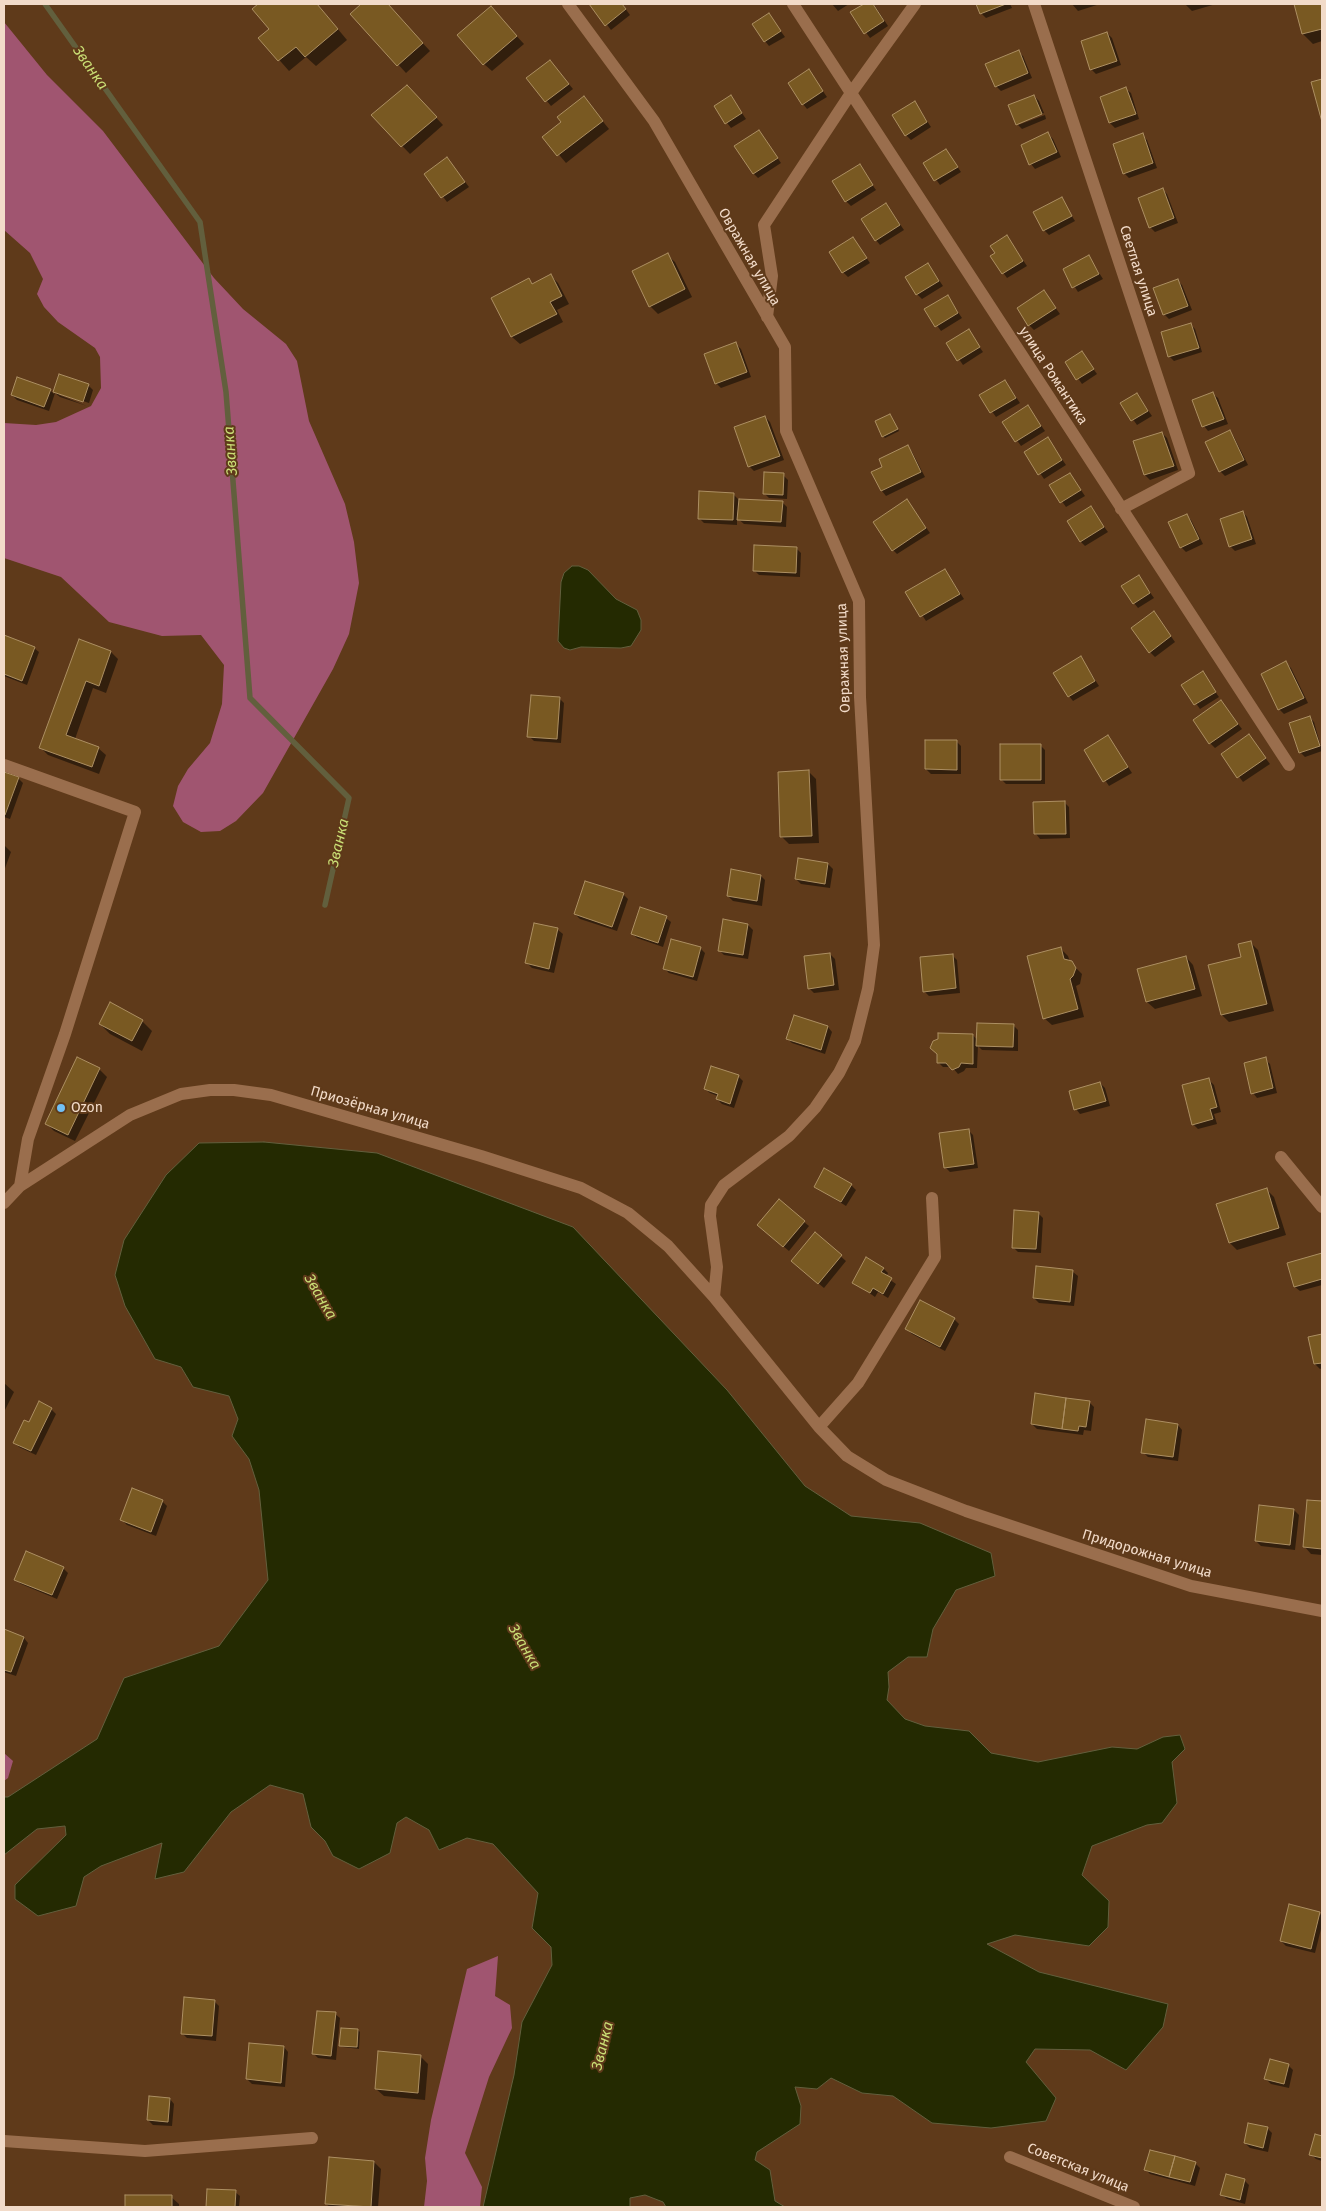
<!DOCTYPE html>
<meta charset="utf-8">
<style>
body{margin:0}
#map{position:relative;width:1326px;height:2211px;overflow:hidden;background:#5f3a1a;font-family:"Fira Sans",sans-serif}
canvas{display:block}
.frame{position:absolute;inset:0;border:5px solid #f2dbc9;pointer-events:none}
</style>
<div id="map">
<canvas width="1326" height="2211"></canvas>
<div class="frame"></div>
</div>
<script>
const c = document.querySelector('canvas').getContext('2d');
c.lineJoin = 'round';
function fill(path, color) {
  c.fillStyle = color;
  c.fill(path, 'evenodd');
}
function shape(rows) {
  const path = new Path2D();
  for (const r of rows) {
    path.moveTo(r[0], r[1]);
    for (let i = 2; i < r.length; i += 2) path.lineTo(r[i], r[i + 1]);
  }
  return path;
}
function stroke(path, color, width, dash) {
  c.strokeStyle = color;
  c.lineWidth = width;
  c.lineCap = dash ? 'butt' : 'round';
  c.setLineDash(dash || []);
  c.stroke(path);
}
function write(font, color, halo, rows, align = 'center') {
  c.font = font + ' "Fira Sans",sans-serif';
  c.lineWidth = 4;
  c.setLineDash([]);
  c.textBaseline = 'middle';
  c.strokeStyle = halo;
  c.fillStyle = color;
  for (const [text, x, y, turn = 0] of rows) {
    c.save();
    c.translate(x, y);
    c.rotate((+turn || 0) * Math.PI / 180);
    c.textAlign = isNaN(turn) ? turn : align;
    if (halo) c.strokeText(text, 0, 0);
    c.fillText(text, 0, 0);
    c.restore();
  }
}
fill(shape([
 [4,22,47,75,103,131,214,278,243,309,286,344,297,361,309,421,345,504,354,542,359,583,349,634,333,669,263,793,236,821,220,831,201,832,183,822,173,806,178,786,188,769,210,743,222,704,224,665,201,635,162,636,109,622,61,577,4,558,4,423,36,425,56,422,91,406,101,388,100,357,95,348,58,322,44,307,37,294,43,279,30,253,4,230],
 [4,1753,13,1761,8,1778,4,1781],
 [498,1956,495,1996,510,2005,512,2028,489,2077,465,2153,482,2187,480,2207,424,2207,427,2181,425,2158,431,2120,467,1969]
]), '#a05570');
const water = shape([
 [572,566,579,566,588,570,616,599,637,610,641,620,641,630,631,646,621,648,581,647,570,650,564,648,558,641,561,582,564,573,572,566],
 [264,1142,377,1153,573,1227,727,1390,805,1486,851,1516,920,1523,991,1553,995,1576,956,1590,933,1629,927,1657,908,1657,888,1672,889,1687,887,1700,905,1719,925,1726,969,1731,991,1753,1038,1762,1112,1747,1137,1749,1163,1737,1180,1735,1185,1749,1172,1762,1177,1803,1162,1823,1147,1825,1092,1846,1082,1875,1109,1901,1108,1927,1089,1946,1015,1935,987,1944,1039,1972,1168,2004,1163,2027,1126,2070,1090,2050,1035,2049,1026,2062,1056,2098,1046,2121,991,2128,932,2123,893,2096,862,2093,831,2078,817,2089,795,2087,801,2106,800,2124,757,2152,755,2160,770,2170,775,2201,785,2207,666,2207,663,2202,645,2195,630,2198,630,2207,483,2207,514,2075,522,2022,552,1965,551,1947,532,1928,538,1893,493,1844,467,1838,439,1850,429,1830,406,1817,397,1823,390,1853,359,1869,333,1856,325,1841,311,1827,303,1794,270,1785,231,1812,184,1872,155,1879,162,1843,101,1866,84,1877,76,1906,38,1916,15,1899,15,1885,66,1835,65,1826,37,1829,4,1855,4,1797,8,1797,97,1739,124,1678,219,1646,268,1580,259,1490,249,1459,232,1436,238,1419,229,1396,193,1387,181,1367,155,1359,125,1306,115,1275,124,1240,166,1175,199,1143,264,1142]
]);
fill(water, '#242a01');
stroke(water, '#625f3d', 1);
fill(shape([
 [260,4,317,4,347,40,316,66,306,57,289,71,260,38,270,29,253,9],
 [363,4,387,4,430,51,406,73,352,14],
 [591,4,622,4,630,15,611,30],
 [829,4,849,4,838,11,832,4],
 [866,4,873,4,875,6,888,26,870,38,852,13],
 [978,4,1010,4,1012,8,986,18,981,13],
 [1072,4,1100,4,1078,11],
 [1185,4,1216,4,1192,11],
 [1295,4,1322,4,1322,41,1313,44,1303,34],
 [769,15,785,37,769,46,765,41],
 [498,16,524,44,492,71,484,64],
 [1107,33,1112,38,1121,65,1096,74,1091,69],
 [1018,52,1023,56,1032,78,1001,91,996,86],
 [554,66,573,89,551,106,528,78],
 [809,71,827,97,807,109,803,104],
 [1126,89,1131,93,1139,119,1115,128,1110,123,1101,97],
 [414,94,443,125,410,154,373,116],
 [1034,96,1039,101,1044,113,1018,123,1018,125,1010,106],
 [731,97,746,119,731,128,715,107],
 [584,98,609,129,566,163,544,137,563,122],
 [915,103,931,127,911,140,906,135],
 [1045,115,1046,119,1022,129,1018,125],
 [759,131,781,163,758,178,754,174],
 [1048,134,1053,139,1061,157,1035,169,1031,164],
 [1142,135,1147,140,1157,168,1129,178,1124,173],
 [946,150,961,172,940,185,925,164],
 [447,158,469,187,447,202,426,174],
 [859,166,876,190,851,206,846,201],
 [1163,190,1167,194,1178,223,1155,232,1150,227],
 [1061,199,1075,221,1049,235,1044,230],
 [886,204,904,230,880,245,876,240],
 [1007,237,1027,266,1007,278,992,257,997,254],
 [853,238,870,263,848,277,843,272],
 [667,255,675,262,692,297,658,314,650,306,633,272],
 [1089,257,1103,279,1078,292,1064,270],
 [928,264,943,286,922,299,917,294],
 [550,275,558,283,569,304,557,310,563,322,520,344,512,337,493,298,529,280,533,284],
 [1177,280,1182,285,1192,310,1169,319,1164,314],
 [1044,292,1060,314,1034,330,1029,325],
 [947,296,962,318,941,331,926,310],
 [1191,325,1195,329,1202,352,1174,361,1169,356],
 [968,331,983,352,963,365,948,343],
 [736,344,741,349,751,377,721,388,716,383],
 [1082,353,1097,374,1082,384,1067,362],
 [60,376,88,385,93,390,89,403,59,393,59,395,87,406,60,397,55,393,49,411,17,400,12,395,50,390,54,394],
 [1005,381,1020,403,996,417,981,396],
 [1137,394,1152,416,1137,425,1122,404],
 [1213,394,1218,398,1228,424,1208,431,1204,426,1194,401],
 [1028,407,1045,431,1021,446,1004,422],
 [890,415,899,431,885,438,883,436],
 [765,417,770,422,784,460,754,471,749,466],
 [1230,432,1234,437,1248,465,1225,476,1220,471,1207,443],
 [1162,433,1167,438,1178,470,1150,480,1145,475,1134,442],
 [1048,439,1066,465,1044,479,1026,452],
 [908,447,912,452,925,477,886,496,882,491,873,473,884,468],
 [1070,474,1085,496,1066,507,1051,486],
 [783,475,788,480,787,499,769,498,764,493],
 [734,495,739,500,782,502,787,507,786,527,744,524,737,518,737,525,704,523,699,518],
 [907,501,930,533,897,554,893,550],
 [1090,508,1108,532,1085,546,1081,542],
 [1243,512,1247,517,1256,544,1235,551,1230,546],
 [1186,515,1191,520,1203,544,1186,552,1181,547],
 [796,548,801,553,800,577,759,575,755,571],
 [945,570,964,599,926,621,907,592],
 [1139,577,1154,598,1138,608,1134,603],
 [1158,618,1175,642,1155,657,1150,652],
 [4,636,34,648,39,652,27,685,4,676],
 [80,641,111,652,118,659,106,693,93,688,75,739,98,748,106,755,99,774,48,755,41,748],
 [1081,658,1099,686,1073,701,1069,696],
 [1286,663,1291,668,1308,703,1284,714,1279,709],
 [1202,673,1219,697,1200,709,1183,685],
 [559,698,564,703,561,743,534,741,529,736],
 [1221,702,1242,729,1215,748,1210,743],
 [1309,717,1314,722,1322,751,1305,757,1300,752],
 [1108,736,1132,773,1109,786,1085,750],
 [1249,736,1270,764,1243,782,1222,754],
 [956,741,961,746,961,774,931,774,926,769],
 [1040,745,1045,750,1045,784,1006,784,1001,779],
 [809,772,816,779,819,843,789,844,781,836],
 [4,773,18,778,23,783,10,819,4,817],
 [1064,802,1069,807,1070,838,1040,839,1036,834],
 [4,845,11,852,4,871],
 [828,864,833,869,830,888,801,884,796,879],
 [761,876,765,880,762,906,733,901,728,896],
 [623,894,628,899,617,931,580,919,575,914],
 [666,918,671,922,663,947,637,938,632,933],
 [535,925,558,930,563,934,554,973,532,968,527,963],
 [748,925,753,930,748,959,724,955,719,950],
 [1251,943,1258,950,1274,1011,1229,1022,1222,1015,1243,957],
 [700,948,705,953,697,981,669,973,664,968],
 [1061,949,1068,956,1070,962,1082,974,1080,984,1076,986,1084,1017,1052,1025,1044,1018],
 [830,954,835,959,839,990,814,993,809,988],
 [952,955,957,960,960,993,929,996,924,991],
 [1186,957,1193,965,1202,996,1155,1009,1147,1002],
 [794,1016,828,1027,832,1032,825,1054,792,1043,787,1038],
 [142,1021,152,1031,142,1051,110,1034,100,1024],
 [1013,1025,1018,1030,1018,1051,982,1050,978,1046,977,1068,966,1068,964,1071,958,1074,952,1067,943,1067,938,1062,973,1035,977,1040],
 [1265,1059,1270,1064,1277,1093,1257,1098,1253,1093],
 [99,1069,107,1077,75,1141,54,1131,46,1123],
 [738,1076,743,1081,734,1108,722,1104,717,1099,718,1096,710,1093,705,1089],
 [1209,1080,1214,1085,1221,1112,1214,1114,1217,1124,1198,1129,1193,1124],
 [1100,1083,1105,1088,1110,1106,1080,1114,1076,1109],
 [968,1130,973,1135,978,1168,950,1172,945,1167],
 [851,1185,856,1190,846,1206,816,1187],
 [1266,1189,1274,1197,1286,1235,1237,1250,1230,1243,1218,1204],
 [1038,1213,1043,1218,1041,1253,1018,1252,1013,1247],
 [804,1222,809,1226,789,1251,764,1230],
 [815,1234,846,1261,824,1288,797,1266],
 [1322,1254,1322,1285,1300,1291,1295,1287,1289,1264],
 [884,1269,888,1273,886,1277,896,1284,888,1298,878,1292,875,1297,854,1282],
 [1073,1272,1078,1276,1074,1306,1039,1303,1034,1298],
 [921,1302,954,1319,959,1324,945,1351,912,1334,907,1329],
 [1322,1336,1322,1368,1320,1369,1315,1364,1310,1338],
 [4,1383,14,1392,4,1412],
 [1089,1402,1094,1407,1091,1431,1084,1430,1083,1435,1037,1429,1032,1424],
 [51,1409,56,1414,36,1455,19,1447,15,1442,29,1424],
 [1178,1425,1182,1430,1178,1461,1148,1457,1143,1452],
 [162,1501,167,1506,156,1536,127,1525,122,1520],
 [1308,1501,1322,1502,1322,1555,1311,1554,1304,1546],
 [1294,1510,1299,1515,1295,1550,1261,1546,1256,1541],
 [63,1568,68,1573,57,1599,21,1584,16,1579],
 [4,1631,24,1638,28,1643,16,1676,4,1672],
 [1319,1913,1322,1916,1322,1925,1315,1953,1286,1946,1281,1941],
 [214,2001,219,2006,216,2041,187,2038,182,2033],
 [335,2014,340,2018,336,2060,318,2058,313,2053],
 [358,2030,360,2032,359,2049,343,2047,341,2045],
 [284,2047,288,2052,285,2087,252,2084,247,2079],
 [420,2056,428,2064,425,2100,384,2096,376,2089],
 [1288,2065,1293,2070,1289,2088,1271,2084,1266,2079],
 [170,2099,174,2104,172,2126,153,2125,148,2120],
 [1249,2124,1268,2129,1272,2133,1268,2152,1250,2148,1245,2143],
 [1316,2135,1322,2137,1322,2161,1316,2159,1311,2154],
 [374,2162,381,2169,378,2207,330,2207,326,2204],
 [1195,2163,1200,2168,1195,2186,1150,2174,1146,2170],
 [1244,2180,1249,2185,1245,2204,1227,2199,1222,2195],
 [208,2190,235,2192,240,2196,239,2207,207,2207],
 [126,2196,171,2197,179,2204,179,2207,126,2207]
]), '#0007');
stroke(shape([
 [45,4,200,222,226,392,250,698,349,798,325,905]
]), '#625f3d', 5.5);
const building = shape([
 [258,4,317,4,338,29,305,57,296,47,278,61,258,38,269,29,252,9,258,4],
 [361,4,388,4,423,43,397,66,350,14,361,4],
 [589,4,622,4,626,9,605,26,589,4],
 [864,4,873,4,884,21,864,34,850,12,864,4],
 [976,4,1006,4,980,14,976,4],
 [1294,4,1322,4,1322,29,1302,34,1294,4],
 [491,6,517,36,483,65,457,35,491,6],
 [769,13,781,31,764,42,752,24,769,13],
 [1107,32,1117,61,1090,70,1081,41,1107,32],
 [1019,50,1028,73,995,87,985,64,1019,50],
 [550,60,569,84,545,102,526,78,550,60],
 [809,69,823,91,802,105,788,83,809,69],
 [1322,79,1322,122,1311,82,1322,79],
 [407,85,437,117,401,147,371,115,407,85],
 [1126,87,1136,114,1109,123,1100,97,1126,87],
 [731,95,742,113,725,124,714,106,731,95],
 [1034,95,1042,114,1016,125,1008,105,1034,95],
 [584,96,603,121,557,156,542,137,561,122,557,117,584,96],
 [915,101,927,122,905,136,892,115,915,101],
 [759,130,778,158,753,174,734,146,759,130],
 [1048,132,1057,152,1029,165,1021,145,1048,132],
 [1143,133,1153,163,1123,174,1113,144,1143,133],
 [946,149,958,167,934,181,923,163,946,149],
 [447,157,465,182,441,198,424,174,447,157],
 [860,164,873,185,845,202,832,181,860,164],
 [1163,188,1174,218,1149,228,1138,198,1163,188],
 [1062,197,1072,216,1043,231,1033,212,1062,197],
 [886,203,900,225,875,241,861,219,886,203],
 [1007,235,1023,261,1002,274,990,256,995,253,990,246,1007,235],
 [853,237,867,258,842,273,829,252,853,237],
 [668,253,685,289,649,307,632,271,668,253],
 [1089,255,1099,274,1072,288,1063,269,1089,255],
 [928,263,939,281,916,295,905,277,928,263],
 [551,274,562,296,550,302,557,314,511,337,491,298,529,278,532,284,551,274],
 [1178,279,1188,306,1163,315,1153,288,1178,279],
 [1044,290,1056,308,1028,326,1017,308,1044,290],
 [948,295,958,313,935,327,924,309,948,295],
 [1191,323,1199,348,1168,357,1161,332,1191,323],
 [969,329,980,347,957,361,946,343,969,329],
 [736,342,747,372,715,384,704,354,736,342],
 [1082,351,1094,369,1076,380,1065,362,1082,351],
 [59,374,89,384,83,402,53,392,59,374],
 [17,377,51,389,44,407,11,395,17,377],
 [1005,380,1016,398,990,413,979,395,1005,380],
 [1213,392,1224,419,1202,427,1192,400,1213,392],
 [1137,393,1148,411,1131,421,1120,403,1137,393],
 [1028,405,1041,426,1015,442,1002,422,1028,405],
 [890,414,898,429,882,437,875,421,890,414],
 [765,416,780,456,748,467,734,427,765,416],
 [1230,430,1244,460,1219,472,1205,442,1230,430],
 [1162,432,1174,466,1144,475,1133,441,1162,432],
 [1048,437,1062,460,1038,475,1024,452,1048,437],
 [908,445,921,472,881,491,871,472,882,467,879,459,908,445],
 [764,472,784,473,783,495,763,494,764,472],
 [1070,473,1081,490,1060,503,1049,485,1070,473],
 [699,491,734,493,733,520,698,519,699,491],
 [739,499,783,501,781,522,737,520,739,499],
 [907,499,926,528,892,551,873,522,907,499],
 [1091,506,1104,527,1080,542,1067,521,1091,506],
 [1243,511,1252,539,1229,547,1220,519,1243,511],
 [1187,514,1199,539,1180,548,1168,522,1187,514],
 [754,545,797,547,796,573,753,571,754,545],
 [945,569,960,594,920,617,905,592,945,569],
 [1139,575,1150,593,1133,604,1121,586,1139,575],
 [1154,611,1171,636,1149,653,1131,628,1154,611],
 [4,635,35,647,22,681,4,674,4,635],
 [79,639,111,651,99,686,86,681,66,735,99,747,92,767,39,748,79,639],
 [1081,656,1095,681,1068,697,1053,673,1081,656],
 [1286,661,1304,698,1278,710,1261,674,1286,661],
 [1203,671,1216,692,1194,705,1181,685,1203,671],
 [531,695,560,697,557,739,527,737,531,695],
 [1221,700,1238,724,1209,744,1193,720,1221,700],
 [1310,716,1320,746,1299,753,1289,723,1310,716],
 [1249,734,1266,758,1237,778,1221,754,1249,734],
 [1108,735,1128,767,1103,782,1084,750,1108,735],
 [925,740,957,740,957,770,925,769,925,740],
 [1000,744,1041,744,1041,780,1000,780,1000,744],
 [809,770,812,836,780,837,778,772,809,770],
 [4,772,19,777,5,815,4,815,4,772],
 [1065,801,1066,834,1034,834,1033,802,1065,801],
 [798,858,828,863,825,884,795,879,798,858],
 [731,869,761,875,757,901,727,896,731,869],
 [585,881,624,893,612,927,574,914,585,881],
 [640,907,667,916,658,943,631,934,640,907],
 [723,919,748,924,743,955,718,951,723,919],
 [534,923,558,928,549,969,525,963,534,923],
 [671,939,701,947,693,977,663,969,671,939],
 [1251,941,1267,1004,1221,1015,1208,965,1241,957,1238,944,1251,941],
 [1061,947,1064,959,1072,961,1076,968,1073,976,1070,979,1078,1009,1043,1019,1027,956,1061,947],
 [830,953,834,985,808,989,804,956,830,953],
 [953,954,956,988,923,992,920,957,953,954],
 [1186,956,1195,989,1146,1002,1137,969,1186,956],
 [110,1002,143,1020,132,1041,99,1024,110,1002],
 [794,1015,828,1026,821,1050,786,1039,794,1015],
 [977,1023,1014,1024,1013,1047,976,1046,977,1023],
 [938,1033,973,1034,973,1064,961,1063,959,1067,952,1070,946,1063,937,1063,937,1054,930,1048,933,1041,938,1039,938,1033],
 [77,1057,100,1068,68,1135,45,1124,77,1057],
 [1266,1057,1273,1088,1251,1094,1244,1063,1266,1057],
 [711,1066,739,1075,730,1104,716,1099,718,1094,704,1089,711,1066],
 [1209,1078,1217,1107,1210,1109,1213,1119,1192,1125,1182,1085,1209,1078],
 [1100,1082,1106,1101,1074,1110,1069,1091,1100,1082],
 [969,1129,974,1164,944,1168,939,1133,969,1129],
 [824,1168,852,1184,841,1202,814,1187,824,1168],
 [1267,1188,1279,1228,1229,1243,1216,1204,1267,1188],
 [779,1199,805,1221,783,1247,757,1225,779,1199],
 [1014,1210,1039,1212,1036,1249,1012,1248,1014,1210],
 [815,1232,842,1255,818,1284,791,1261,815,1232],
 [1322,1253,1322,1279,1294,1287,1287,1263,1322,1253],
 [866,1257,884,1268,881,1272,892,1278,883,1294,873,1288,870,1293,852,1283,866,1257],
 [1036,1266,1073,1270,1070,1302,1033,1298,1036,1266],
 [920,1300,955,1318,940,1347,905,1329,920,1300],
 [1322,1334,1322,1363,1314,1364,1308,1337,1322,1334],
 [1035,1393,1066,1398,1062,1429,1031,1424,1035,1393],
 [1066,1398,1090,1401,1086,1427,1079,1426,1078,1431,1062,1429,1066,1398],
 [39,1401,52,1408,31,1451,13,1443,24,1420,29,1422,39,1401],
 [1146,1419,1178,1424,1173,1457,1141,1453,1146,1419],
 [132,1488,163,1500,151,1532,120,1520,132,1488],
 [1307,1500,1322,1501,1322,1549,1303,1547,1307,1500],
 [1259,1505,1294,1509,1290,1545,1255,1541,1259,1505],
 [26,1551,64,1567,52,1595,14,1580,26,1551],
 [4,1629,24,1637,11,1672,4,1670,4,1629],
 [1289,1904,1320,1912,1311,1949,1280,1941,1289,1904],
 [184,1997,215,2000,212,2036,181,2034,184,1997],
 [317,2011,336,2012,331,2056,312,2054,317,2011],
 [341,2028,358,2029,357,2047,339,2046,341,2028],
 [249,2043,284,2046,281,2083,246,2079,249,2043],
 [378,2051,421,2055,418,2093,375,2089,378,2051],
 [1270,2059,1289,2064,1284,2084,1264,2079,1270,2059],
 [149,2096,170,2098,168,2122,147,2120,149,2096],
 [1248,2123,1268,2127,1263,2148,1244,2143,1248,2123],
 [1315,2134,1322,2136,1322,2158,1309,2155,1315,2134],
 [1150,2150,1175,2156,1169,2177,1144,2170,1150,2150],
 [1175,2156,1196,2162,1190,2182,1169,2177,1175,2156],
 [329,2157,374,2161,371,2207,325,2204,329,2157],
 [1226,2174,1245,2179,1240,2200,1220,2195,1226,2174],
 [207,2189,236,2190,235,2207,206,2207,207,2189],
 [125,2195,172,2195,172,2207,125,2207,125,2195]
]);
fill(building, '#795922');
stroke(building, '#ac8f62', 1);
stroke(shape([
 [568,4,654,121,785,347,786,431,859,601,860,697,874,945,868,989,855,1041,839,1073,815,1108,789,1136,724,1185,711,1205,710,1216,717,1267,714,1297],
 [793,4,1289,765],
 [1034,4,1189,473,1121,509],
 [767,317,772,276,764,225,851,93,915,4],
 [4,765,135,812,65,1034,28,1139,20,1186],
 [1281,1157,1322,1207],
 [4,1203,20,1186,130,1115,181,1094,210,1090,234,1090,271,1095,481,1156,581,1188,628,1213,668,1246,714,1297,819,1427,847,1456,886,1480,966,1511,1191,1586,1322,1611],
 [819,1427,858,1383,935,1257,932,1198],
 [4,2141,145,2151,312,2138],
 [1010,2157,1134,2207]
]), '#9a6e4d', 12);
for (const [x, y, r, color] of [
 [61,1108,5,"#71c1f5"]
]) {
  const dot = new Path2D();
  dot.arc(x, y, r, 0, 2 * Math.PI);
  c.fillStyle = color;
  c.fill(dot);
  stroke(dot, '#5f3a1a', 2);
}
write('14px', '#f2dbc9', '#5f3a1a', [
 ["Овражная улица",749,257,60],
 ["Светлая улица",1138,271,72],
 ["улица Романтика",1053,376,57],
 ["Овражная улица",844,658,-92],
 ["Приозёрная улица",370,1108,16],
 ["Придорожная улица",1147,1554,17],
 ["Советская улица",1078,2168,22]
]);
write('14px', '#f2dbc9', '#5f3a1a', [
 ["Ozon",71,1108]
], 'left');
write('italic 15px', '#cade75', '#5f3a1a', [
 ["Званка",90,68,55],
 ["Званка",231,451,-94],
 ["Званка",339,843,-77],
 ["Званка",320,1297,60],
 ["Званка",524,1647,60],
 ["Званка",603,2046,-76]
]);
</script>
